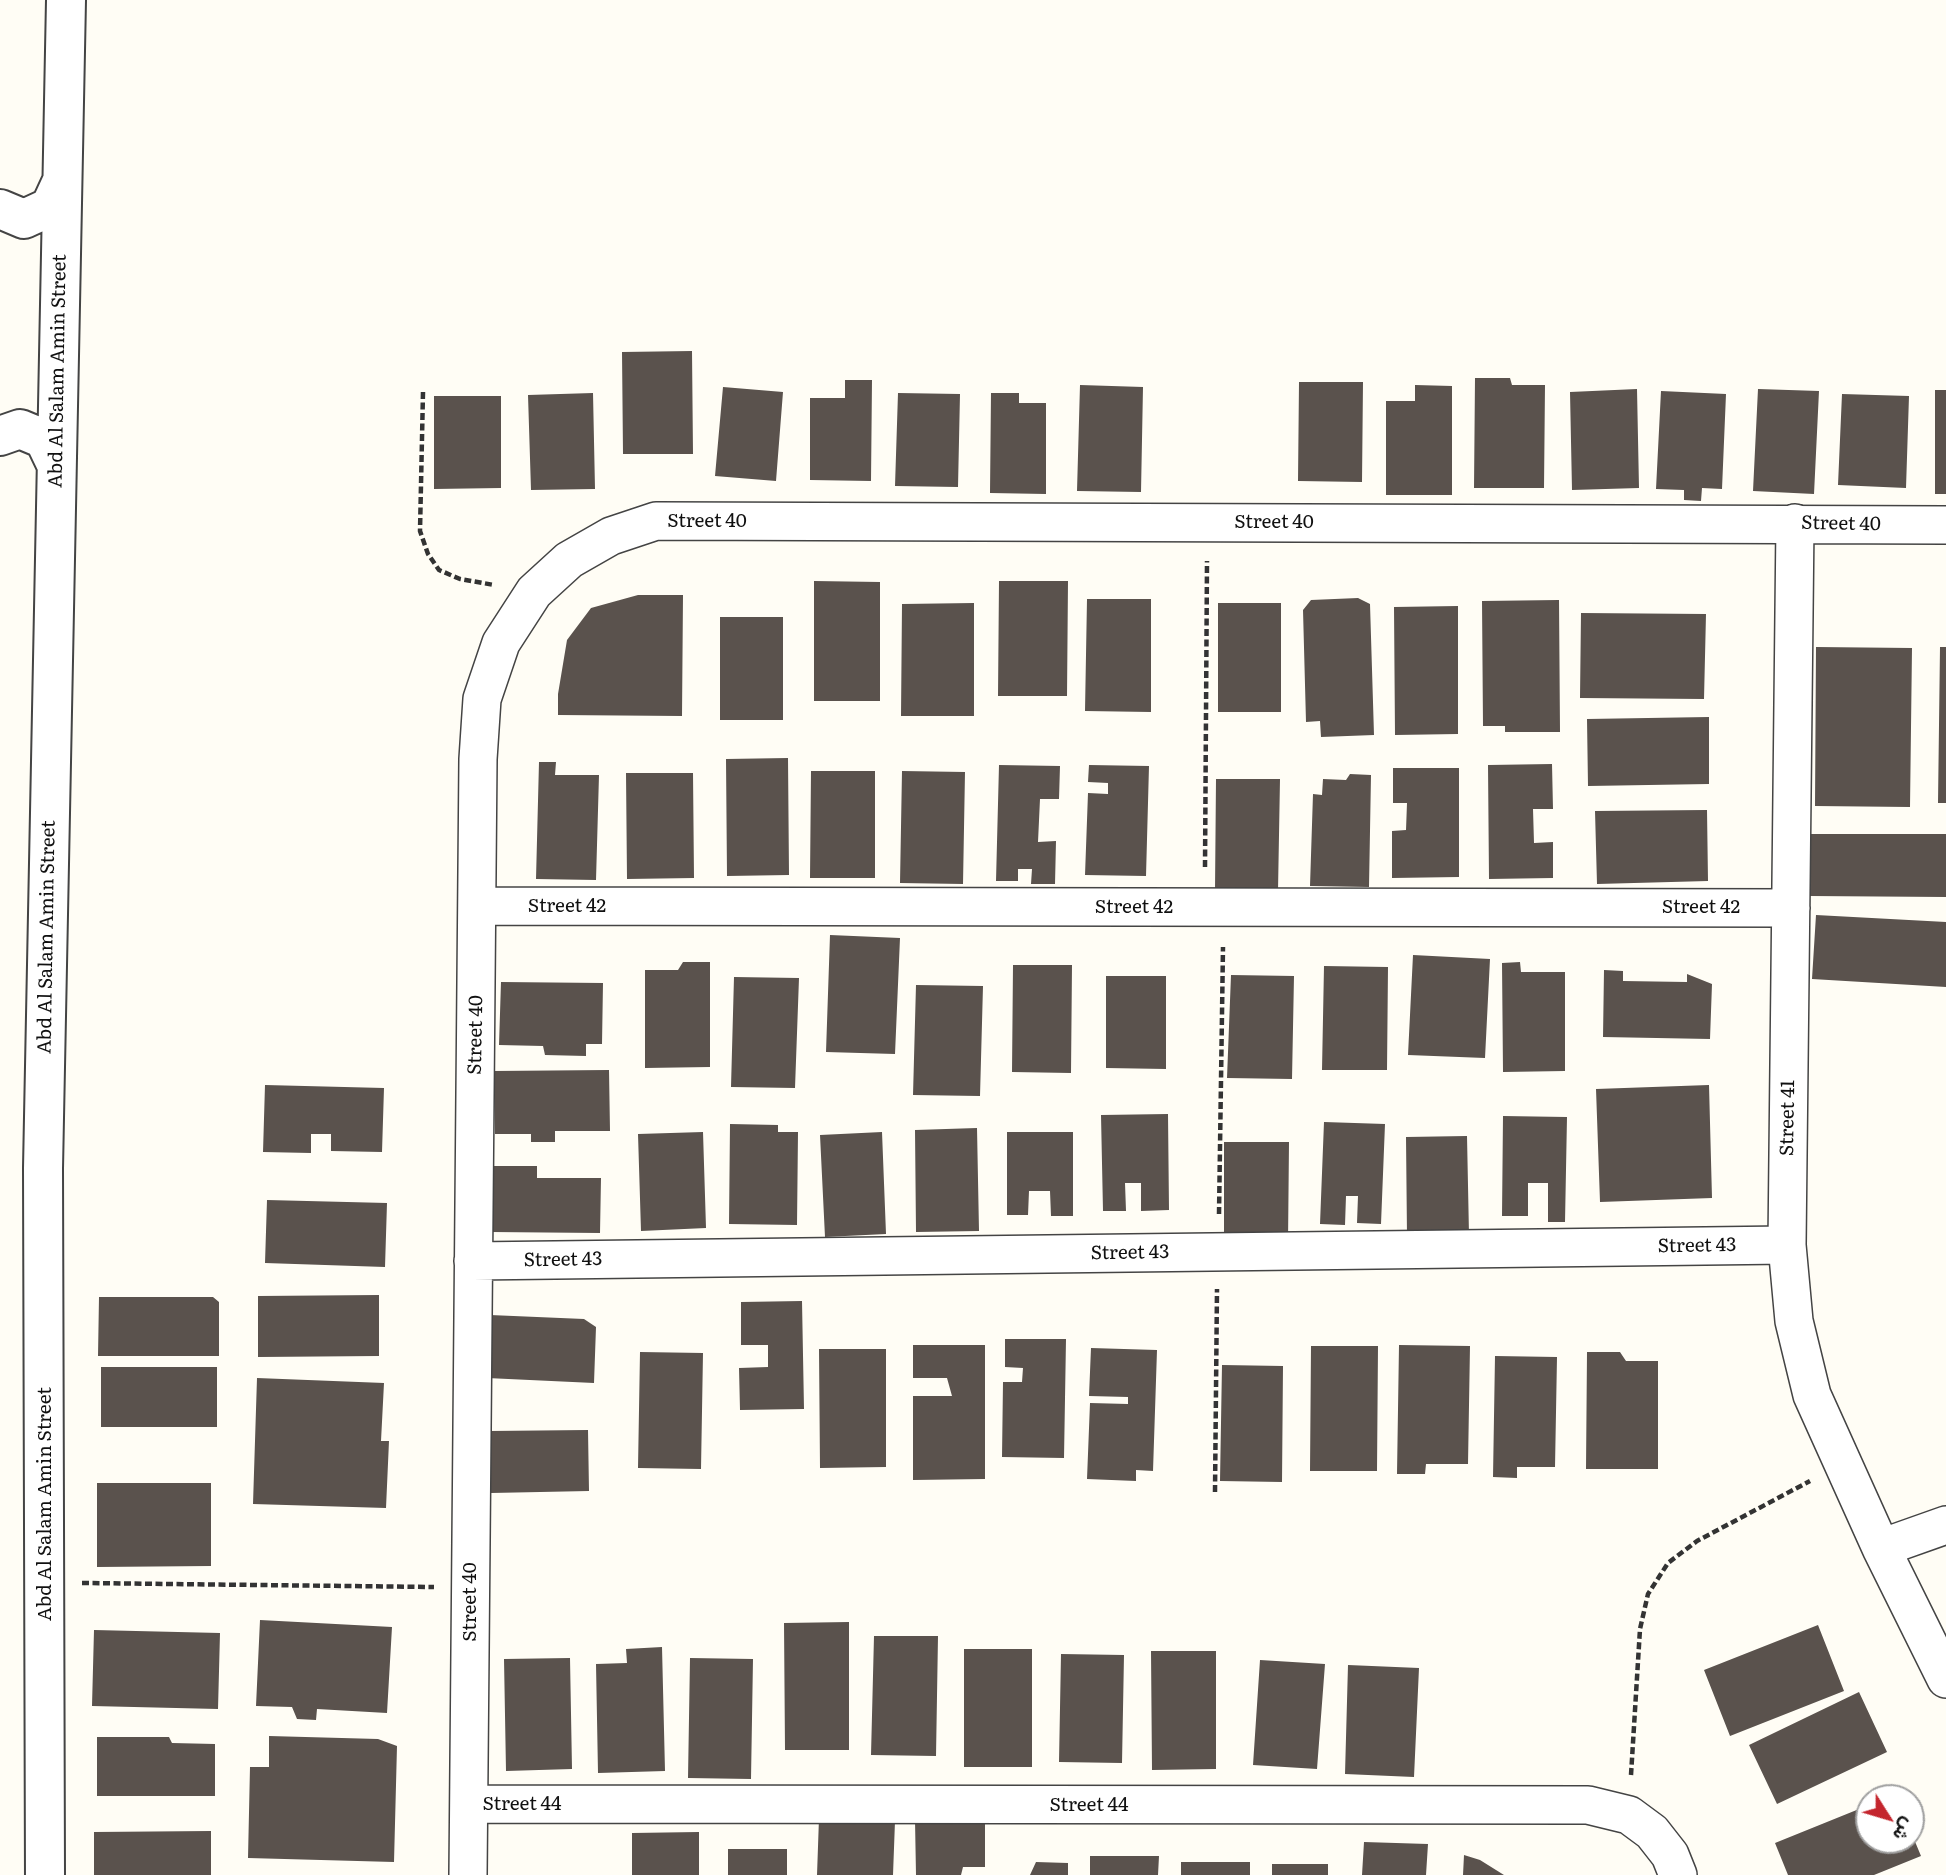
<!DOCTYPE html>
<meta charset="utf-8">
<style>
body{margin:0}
#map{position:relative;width:1946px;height:1875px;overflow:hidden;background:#fffdf5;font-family:Literata,Vazirmatn,serif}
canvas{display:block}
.north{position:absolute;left:1855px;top:1784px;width:70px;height:70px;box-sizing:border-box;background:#fff;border:2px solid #a0a0a0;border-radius:50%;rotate:127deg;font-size:19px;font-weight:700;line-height:28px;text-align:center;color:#111}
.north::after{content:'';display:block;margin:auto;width:24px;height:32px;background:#c4262e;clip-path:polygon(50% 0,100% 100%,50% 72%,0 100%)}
</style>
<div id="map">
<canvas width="1946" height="1875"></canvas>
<div class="north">ش</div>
</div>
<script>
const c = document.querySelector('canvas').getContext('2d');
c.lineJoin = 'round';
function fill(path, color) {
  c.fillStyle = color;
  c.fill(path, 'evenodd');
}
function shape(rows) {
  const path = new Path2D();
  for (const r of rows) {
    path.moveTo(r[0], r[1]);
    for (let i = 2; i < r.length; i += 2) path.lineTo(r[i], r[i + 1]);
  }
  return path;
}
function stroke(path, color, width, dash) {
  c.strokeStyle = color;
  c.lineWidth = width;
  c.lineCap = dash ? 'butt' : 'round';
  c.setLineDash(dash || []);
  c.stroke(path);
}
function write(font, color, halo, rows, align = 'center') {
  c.font = font + ' Literata,serif';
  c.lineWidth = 7;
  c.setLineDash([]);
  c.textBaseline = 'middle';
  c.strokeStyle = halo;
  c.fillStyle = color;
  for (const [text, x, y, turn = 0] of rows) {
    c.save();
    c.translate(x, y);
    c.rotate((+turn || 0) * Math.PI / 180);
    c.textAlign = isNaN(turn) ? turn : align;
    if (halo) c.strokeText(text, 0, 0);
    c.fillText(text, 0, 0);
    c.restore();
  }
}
fill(shape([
 [692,351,693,454,623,454,622,352],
 [1475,378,1510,378,1512,385,1545,385,1544,488,1474,488],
 [845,380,872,380,871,481,810,480,810,398,845,398],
 [1299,382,1363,382,1362,482,1298,481],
 [1080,385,1143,387,1141,492,1077,491],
 [1415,385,1452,386,1452,495,1386,495,1386,401,1415,401],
 [723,387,783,392,776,481,715,476],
 [1637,389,1639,488,1572,490,1570,392],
 [1758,389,1819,391,1814,494,1753,491],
 [1935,390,1946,390,1946,494,1935,494],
 [1661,391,1726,394,1722,489,1702,488,1701,501,1684,500,1684,490,1656,489],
 [593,393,595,489,531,490,528,395],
 [898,393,960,394,958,487,895,486],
 [991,393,1019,393,1019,403,1046,403,1046,494,990,493],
 [1842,394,1909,396,1906,488,1838,485],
 [434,396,501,396,501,488,434,489],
 [814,581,880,582,880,701,814,701],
 [999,581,1068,581,1067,696,998,696],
 [638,595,683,595,682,716,558,715,558,694,567,640,591,608],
 [1358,598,1370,604,1374,735,1321,737,1320,721,1306,722,1303,610,1311,600],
 [1087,599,1151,599,1151,712,1085,711],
 [1559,600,1560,732,1505,732,1505,726,1483,726,1482,601],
 [974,603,974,716,901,716,902,604],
 [1218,603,1281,603,1281,712,1218,712],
 [1458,606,1458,734,1395,735,1394,607],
 [1581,613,1706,614,1704,699,1580,698],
 [720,617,783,617,783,720,720,720],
 [1816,647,1912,648,1910,807,1815,806],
 [1940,647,1946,647,1946,803,1938,803],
 [1709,717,1709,784,1588,786,1587,719],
 [788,758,789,875,727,876,726,759],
 [539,762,556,762,555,775,599,775,596,880,536,879],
 [1552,764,1553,809,1533,809,1534,843,1553,842,1553,878,1489,879,1488,765],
 [999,765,1060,766,1059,799,1040,799,1038,842,1056,841,1055,884,1031,884,1032,869,1018,869,1018,881,996,881],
 [1089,765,1149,766,1146,876,1085,875,1088,793,1108,794,1108,783,1088,782],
 [1393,768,1459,768,1459,877,1392,878,1392,831,1406,830,1407,803,1393,803],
 [811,771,875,771,875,878,810,878],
 [902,771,965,772,963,884,900,883],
 [626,773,693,773,694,878,627,879],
 [1350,774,1371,775,1369,887,1310,886,1313,794,1322,795,1323,779,1346,780],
 [1216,779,1280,779,1278,891,1215,890],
 [1707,810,1708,881,1597,884,1595,811],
 [1811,834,1946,834,1946,897,1810,896],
 [1816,915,1946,922,1946,987,1812,979],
 [830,935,900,938,895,1054,826,1052],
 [1413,955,1490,959,1485,1058,1408,1055],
 [683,962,710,962,710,1067,645,1068,645,970,678,970],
 [1520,962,1521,972,1565,972,1565,1071,1503,1072,1502,963],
 [1013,965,1072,965,1071,1073,1012,1072],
 [1324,966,1388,967,1387,1070,1322,1070],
 [1604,970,1623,971,1623,981,1687,982,1687,974,1712,984,1710,1039,1603,1037],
 [1231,975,1294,976,1292,1079,1227,1078],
 [1106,976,1166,976,1166,1069,1106,1068],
 [734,977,799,978,795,1088,731,1087],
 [501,982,603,983,602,1044,586,1044,586,1056,545,1055,543,1046,499,1045],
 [916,985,983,986,980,1096,913,1095],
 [609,1070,610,1131,555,1131,555,1142,531,1142,531,1134,495,1134,494,1071],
 [265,1085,384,1088,382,1152,331,1151,331,1134,311,1134,311,1153,263,1152],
 [1709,1085,1712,1198,1600,1202,1596,1089],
 [1168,1114,1169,1210,1141,1211,1141,1183,1125,1183,1126,1211,1103,1211,1101,1115],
 [1503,1116,1567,1117,1565,1222,1548,1222,1548,1183,1528,1183,1528,1216,1502,1216],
 [1324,1122,1385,1124,1381,1224,1357,1223,1358,1196,1346,1196,1345,1225,1320,1224],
 [730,1124,778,1125,778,1132,798,1132,797,1225,729,1224],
 [977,1128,979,1231,916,1232,915,1130],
 [703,1132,706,1228,641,1231,638,1134],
 [882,1132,886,1234,825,1237,820,1135],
 [1007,1132,1073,1132,1073,1216,1051,1216,1050,1191,1029,1191,1028,1215,1007,1215],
 [1467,1136,1469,1235,1407,1236,1406,1137],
 [1224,1142,1289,1142,1288,1243,1224,1244],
 [493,1166,537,1166,537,1178,601,1178,600,1233,491,1232],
 [267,1200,387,1203,385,1267,265,1263],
 [379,1295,379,1356,258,1357,258,1296],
 [99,1297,213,1297,219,1302,219,1356,98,1356],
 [802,1301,804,1409,740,1410,739,1368,768,1367,768,1345,741,1345,741,1302],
 [490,1315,584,1319,596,1327,594,1383,487,1378],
 [1005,1339,1066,1339,1064,1458,1002,1457,1003,1382,1022,1382,1023,1368,1005,1367],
 [913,1345,985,1345,985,1479,913,1480,913,1396,952,1396,947,1378,913,1378],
 [1399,1345,1470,1346,1468,1464,1426,1464,1425,1474,1397,1474],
 [1311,1346,1378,1346,1377,1471,1310,1471],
 [1091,1348,1157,1350,1153,1471,1136,1470,1136,1481,1087,1479,1090,1403,1128,1404,1128,1397,1089,1396],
 [819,1349,886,1349,886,1467,820,1468],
 [640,1352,703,1353,701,1469,638,1468],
 [1587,1352,1620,1352,1626,1361,1658,1361,1658,1469,1586,1469],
 [1495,1356,1557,1357,1555,1467,1517,1467,1517,1478,1493,1477],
 [1222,1365,1283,1366,1282,1482,1220,1481],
 [101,1367,217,1367,217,1427,101,1427],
 [257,1378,384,1383,381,1441,389,1441,386,1508,253,1504],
 [588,1430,589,1491,491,1493,490,1431],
 [97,1483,211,1483,211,1566,97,1567],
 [260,1620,392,1627,387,1713,317,1709,316,1720,297,1719,292,1707,256,1706],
 [849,1622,849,1750,785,1750,784,1623],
 [1818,1625,1844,1691,1730,1736,1704,1670],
 [94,1630,220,1633,218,1709,92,1706],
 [874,1636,938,1636,936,1756,871,1755],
 [662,1647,665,1771,598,1773,596,1664,627,1663,626,1649],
 [964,1649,1032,1649,1032,1767,964,1767],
 [1151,1651,1216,1651,1216,1769,1152,1770],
 [1061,1654,1124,1655,1122,1763,1059,1762],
 [570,1658,572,1769,506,1771,504,1659],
 [690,1658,753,1659,751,1779,688,1778],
 [1260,1660,1325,1664,1317,1769,1253,1765],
 [1348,1665,1419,1668,1414,1777,1345,1774],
 [1859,1692,1887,1752,1777,1804,1749,1745],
 [269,1736,378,1739,397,1746,394,1862,248,1858,250,1767,269,1767],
 [97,1737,169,1737,172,1743,215,1744,215,1796,97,1796],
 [1869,1805,1869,1840,1911,1840,1911,1832,1921,1856,1874,1875,1788,1875,1775,1843],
 [819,1818,895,1821,893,1875,817,1875],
 [985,1819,985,1867,963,1867,961,1875,916,1875,915,1820],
 [211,1831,211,1875,94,1875,94,1832],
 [699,1832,699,1875,632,1875,632,1833],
 [1364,1842,1428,1844,1426,1875,1362,1875],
 [728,1849,787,1849,787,1875,728,1875],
 [1464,1855,1480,1860,1504,1875,1463,1875],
 [1090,1856,1159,1856,1158,1875,1090,1875],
 [1036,1862,1068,1863,1068,1875,1030,1875],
 [1181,1862,1250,1862,1250,1875,1181,1875],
 [1272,1864,1328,1864,1328,1875,1272,1875]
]), '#5a524d');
const minor = shape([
 [1795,523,1787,1245,1794,1321,1812,1395,1881,1548,1946,1679],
 [477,906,1791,908],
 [473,1261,1787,1245],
 [1881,1548,1946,1525],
 [469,1804,1588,1805,1629,1815,1652,1832,1670,1855,1678,1875],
 [468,1875,478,759,482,699,501,643,534,592,569,560,611,536,656,521,1946,525]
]);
const tertiary = shape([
 [0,209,24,219,50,207,62,181],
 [0,436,20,429,44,439,56,464],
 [45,1875,43,1168,66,0]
]);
stroke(minor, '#444', 40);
stroke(tertiary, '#444', 42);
stroke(shape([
 [423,392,420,531,428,554,439,570,460,579,494,585],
 [1205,867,1207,561],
 [1219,1214,1223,947],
 [1215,1492,1217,1289],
 [82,1583,434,1587],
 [1631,1775,1640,1629,1648,1594,1668,1563,1697,1541,1810,1481]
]), '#333', 4.5, [7, 3.5]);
stroke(minor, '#fff', 37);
stroke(tertiary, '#fff', 38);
write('19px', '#111', '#fff', [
 ["Abd Al Salam Amin Street",58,371,-89],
 ["Street 40",707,521],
 ["Street 40",1274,522],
 ["Street 40",1841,524,1],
 ["Street 42",567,906],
 ["Street 42",1134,907],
 ["Street 42",1701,907],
 ["Abd Al Salam Amin Street",47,937,-89],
 ["Street 40",476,1035,-89],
 ["Street 41",1788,1118,-89],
 ["Street 43",1697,1246,-1],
 ["Street 43",1130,1253,-1],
 ["Street 43",563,1260,-1],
 ["Abd Al Salam Amin Street",45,1504,-90],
 ["Street 40",470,1602,-90],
 ["Street 44",522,1804],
 ["Street 44",1089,1805]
]);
</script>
